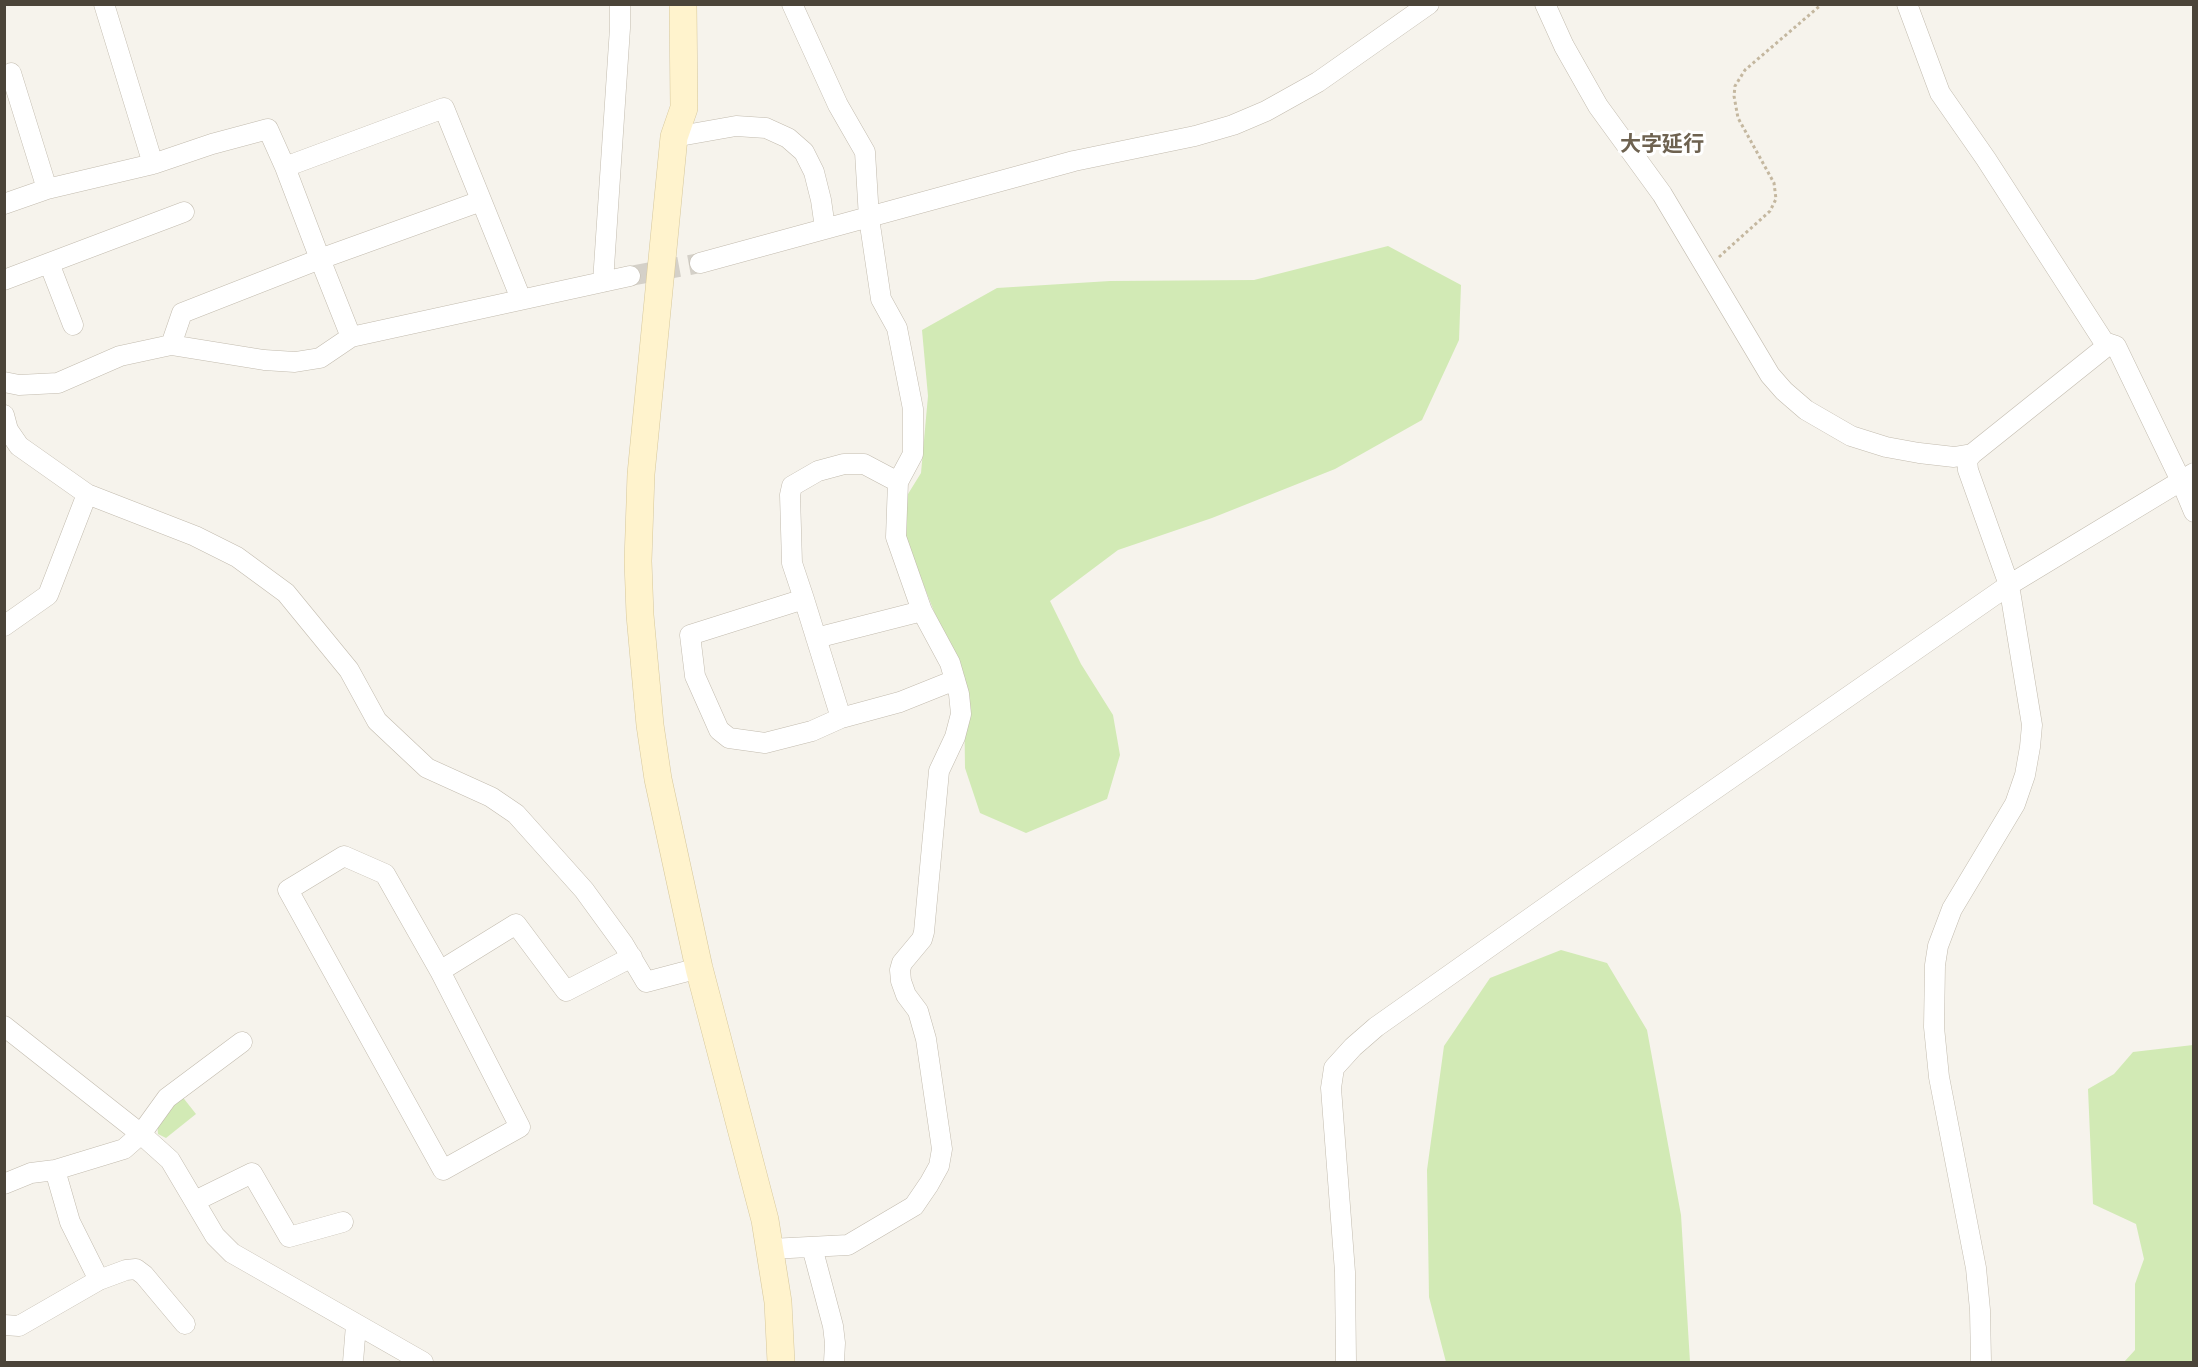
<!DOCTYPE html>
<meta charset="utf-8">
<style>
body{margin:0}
#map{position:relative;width:2198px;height:1367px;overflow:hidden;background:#f6f3ec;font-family:Commissioner,sans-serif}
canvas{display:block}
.frame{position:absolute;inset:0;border:6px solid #4b4439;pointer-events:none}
</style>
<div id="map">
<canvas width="2198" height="1367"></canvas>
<div class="frame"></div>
</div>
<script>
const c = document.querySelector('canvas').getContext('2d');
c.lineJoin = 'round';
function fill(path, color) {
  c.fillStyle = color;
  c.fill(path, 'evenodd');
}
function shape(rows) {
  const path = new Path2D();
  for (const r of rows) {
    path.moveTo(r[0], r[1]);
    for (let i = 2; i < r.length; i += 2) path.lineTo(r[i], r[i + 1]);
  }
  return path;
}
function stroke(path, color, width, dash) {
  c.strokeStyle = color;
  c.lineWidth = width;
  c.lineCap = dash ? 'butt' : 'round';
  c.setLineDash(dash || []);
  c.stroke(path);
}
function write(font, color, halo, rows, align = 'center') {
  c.font = font + ' Commissioner,"Noto Sans JP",sans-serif';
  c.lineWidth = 6;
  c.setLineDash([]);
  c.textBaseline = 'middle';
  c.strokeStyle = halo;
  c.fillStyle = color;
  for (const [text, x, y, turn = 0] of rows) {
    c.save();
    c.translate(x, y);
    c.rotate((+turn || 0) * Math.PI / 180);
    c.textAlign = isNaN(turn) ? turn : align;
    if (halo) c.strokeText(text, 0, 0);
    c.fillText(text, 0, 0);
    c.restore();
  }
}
fill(shape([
 [1388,246,1461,285,1459,340,1422,420,1335,469,1212,518,1118,550,1050,601,1081,664,1113,715,1120,755,1107,799,1026,833,980,813,965,768,964,688,899,522,908,494,921,473,928,396,922,330,997,288,1110,281,1254,280],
 [1561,950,1607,963,1647,1030,1681,1215,1690,1362,1446,1362,1429,1297,1427,1170,1444,1046,1490,978],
 [2193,1045,2193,1362,2124,1362,2135,1350,2135,1284,2144,1259,2136,1224,2093,1204,2088,1089,2114,1074,2133,1052],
 [181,1095,196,1114,166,1138,158,1134,157,1120]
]), '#d2eab5');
stroke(shape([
 [630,276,700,263]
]), '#d4d0c8', 20, [20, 10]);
const street = shape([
 [104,4,153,164,212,144,268,129,285,167],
 [1545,4,1564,46,1598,106,1662,194,1770,375,1784,391,1806,410,1851,436,1886,447,1919,453,1954,457,1972,454],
 [1907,4,1940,93,1986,159,2104,342,2116,346,2181,481,2194,512],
 [11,73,47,189,153,164],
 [674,137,736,126,766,128,788,138,804,152,814,172,821,200,825,228],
 [481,201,320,259,285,167,444,108,521,299],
 [4,204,47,189],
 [49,263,73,325],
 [700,263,1074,161,1195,136,1233,125,1266,111,1318,82,1429,4],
 [4,280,184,212],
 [603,282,620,28,620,4],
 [171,345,182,313,320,259,351,337],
 [4,382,19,385,58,383,120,356,171,345,264,360,295,362,320,358,351,337,630,276],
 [4,415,8,430,19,446,87,494,195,536,237,557,286,593,349,670,377,721,427,768,491,797,516,814,584,890,624,945,646,982,699,968],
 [898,482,864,464,844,464,818,471,792,486,790,495,792,563,804,599,690,635,695,676,719,730,729,738,765,743,812,731,841,718,900,702,955,680],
 [804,599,841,718],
 [4,626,48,595,87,494],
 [816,638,922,611],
 [440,971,520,1127,443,1170,288,890,344,856,385,874,440,971,516,924,566,991,632,957],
 [4,1026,141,1134,170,1160,215,1236,232,1253,423,1362],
 [55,1170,70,1222,99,1280],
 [4,1184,31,1173,55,1170,124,1149,141,1134,167,1098,242,1042],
 [195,1201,252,1173,289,1237,343,1222],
 [812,1247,833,1326,835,1343,834,1362],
 [770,1249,848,1245,914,1206,929,1184,939,1166,942,1149,926,1039,918,1011,906,995,901,981,900,970,902,963,922,939,924,932,939,771,955,737,961,714,959,694,950,663,922,611,896,537,898,482,913,454,913,409,897,328,881,299,869,218,865,152,838,105,792,4],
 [4,1325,19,1326,99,1280,126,1270,136,1269,144,1275,185,1324],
 [353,1362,356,1325],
 [1346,1362,1345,1272,1331,1088,1334,1068,1353,1047,1376,1027,1587,878,2009,585,2194,473],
 [1981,1362,1980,1310,1976,1268,1939,1077,1934,1027,1935,965,1938,946,1952,909,2015,804,2025,775,2030,747,2032,725,2009,585,1968,470,1967,460,1972,454,2107,346,2104,342]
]);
const secondary = shape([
 [683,4,684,108,674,137,641,474,638,561,640,615,650,725,658,779,699,968,765,1220,778,1302,781,1362]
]);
stroke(street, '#c2bbae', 21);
stroke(secondary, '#d6c79b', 28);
stroke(shape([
 [1719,257,1770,211,1776,199,1774,183,1738,118,1734,96,1735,86,1745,70,1822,4]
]), '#c4b79f', 3, [3, 3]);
stroke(street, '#fff', 20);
stroke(secondary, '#fff3cd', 27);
write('bold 21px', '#6e6250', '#fff', [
 ["大字延行",1662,144]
]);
</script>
